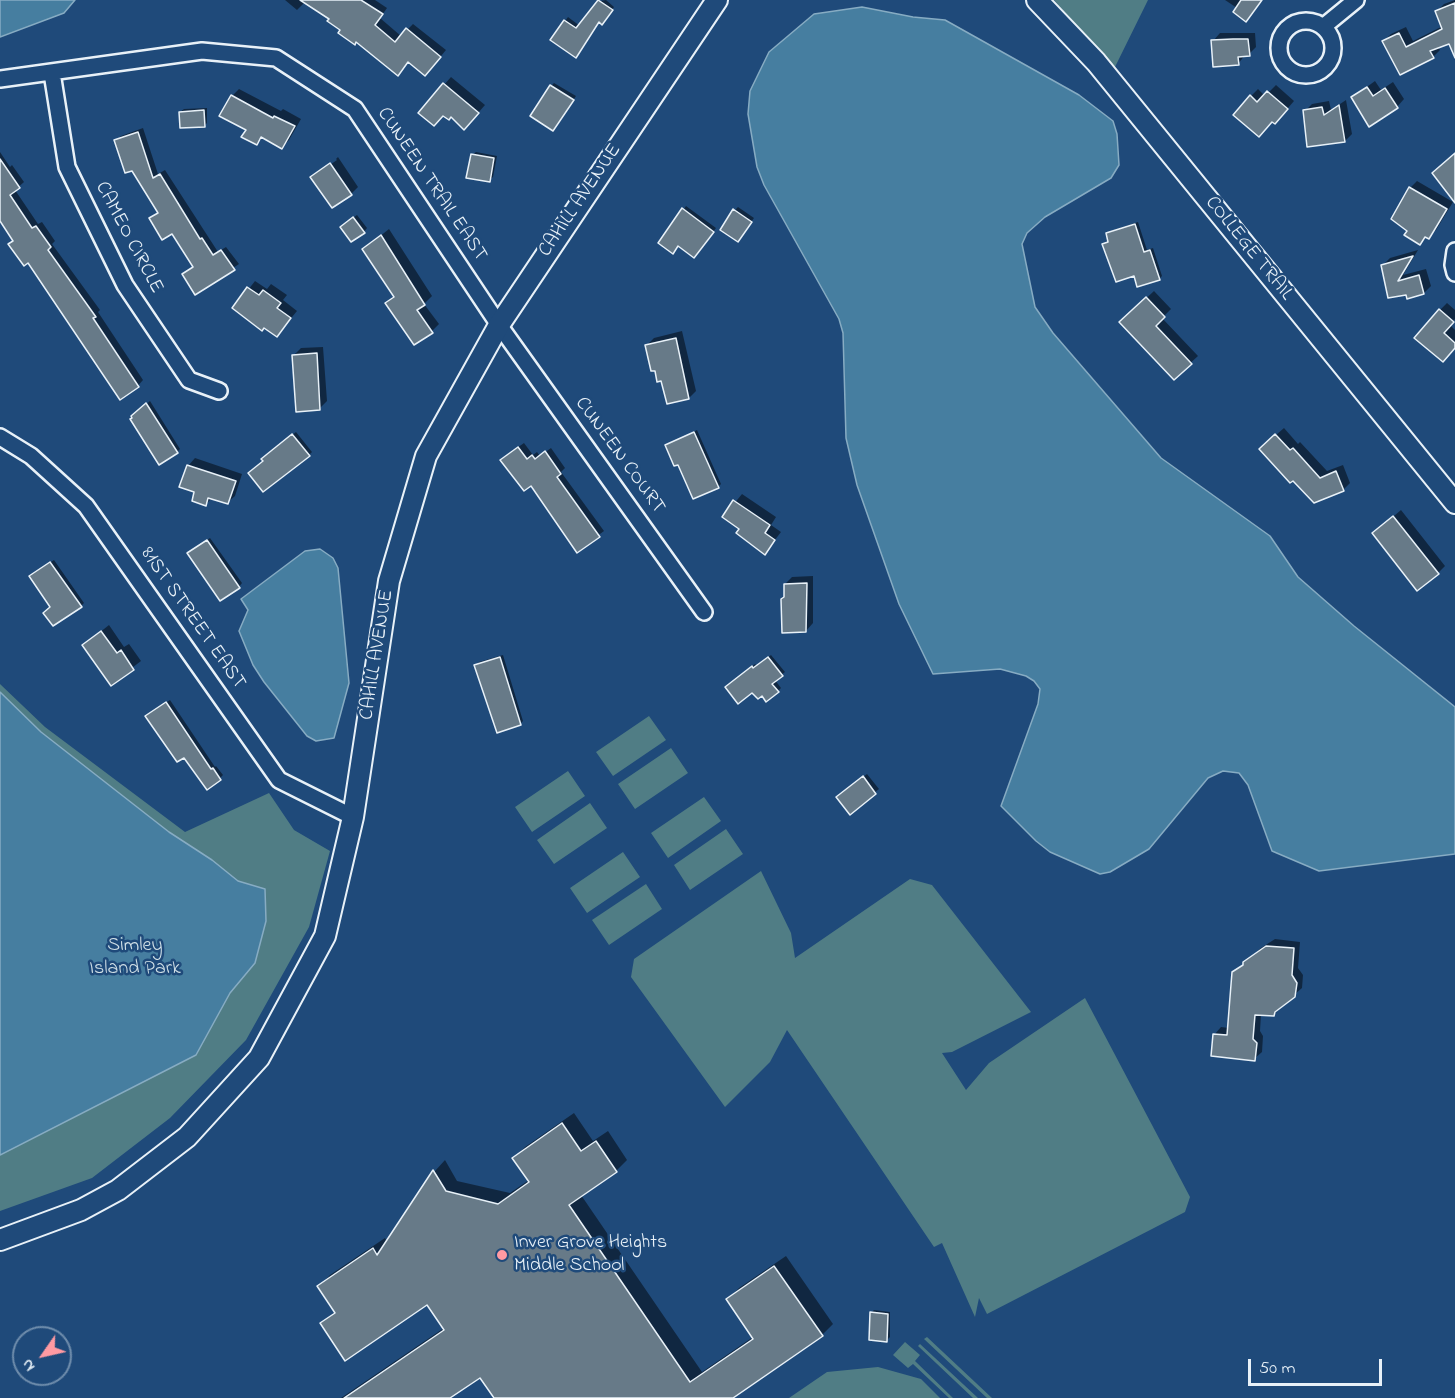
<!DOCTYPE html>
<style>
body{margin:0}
#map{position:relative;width:1455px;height:1398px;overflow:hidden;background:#1f4a7a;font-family:"Indie Flower",sans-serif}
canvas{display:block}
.north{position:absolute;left:12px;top:1326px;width:60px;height:60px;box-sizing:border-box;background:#1f4a7a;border:2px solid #6f8dac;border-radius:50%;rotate:236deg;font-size:16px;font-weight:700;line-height:24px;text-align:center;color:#e8f1f8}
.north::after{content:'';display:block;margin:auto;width:21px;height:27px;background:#ff9aa2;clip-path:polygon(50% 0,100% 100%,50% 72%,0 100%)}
.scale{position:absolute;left:1248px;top:1359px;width:134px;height:27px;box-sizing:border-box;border:3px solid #e8f1f8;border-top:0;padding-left:8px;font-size:18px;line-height:21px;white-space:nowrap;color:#e8f1f8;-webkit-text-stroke:4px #1f4a7a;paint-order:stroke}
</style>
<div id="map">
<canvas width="1455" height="1398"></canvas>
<div class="north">N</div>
<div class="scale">50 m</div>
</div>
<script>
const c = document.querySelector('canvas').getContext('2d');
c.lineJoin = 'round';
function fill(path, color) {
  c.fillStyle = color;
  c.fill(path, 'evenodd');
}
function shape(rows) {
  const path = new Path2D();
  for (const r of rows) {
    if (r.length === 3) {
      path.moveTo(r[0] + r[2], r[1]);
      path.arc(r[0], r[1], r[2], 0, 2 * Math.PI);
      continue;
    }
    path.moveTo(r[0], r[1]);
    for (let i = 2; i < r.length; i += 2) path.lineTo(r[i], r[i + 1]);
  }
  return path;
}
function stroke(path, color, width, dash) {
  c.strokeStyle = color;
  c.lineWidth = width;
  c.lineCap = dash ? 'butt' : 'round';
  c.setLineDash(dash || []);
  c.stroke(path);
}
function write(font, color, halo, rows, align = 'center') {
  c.font = font + ' "Indie Flower",sans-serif';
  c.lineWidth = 5;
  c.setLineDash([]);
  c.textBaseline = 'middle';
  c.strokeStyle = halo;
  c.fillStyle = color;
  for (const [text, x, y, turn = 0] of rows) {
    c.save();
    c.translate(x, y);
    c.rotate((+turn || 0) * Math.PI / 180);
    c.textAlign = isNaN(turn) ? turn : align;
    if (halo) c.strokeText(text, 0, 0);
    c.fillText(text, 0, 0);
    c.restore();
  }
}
fill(shape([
 [1054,0,1148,0,1114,69],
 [0,684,45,727,185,832,269,793,294,830,330,851,309,927,246,1040,170,1118,92,1178,0,1211],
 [649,716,666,740,613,776,596,752],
 [671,748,688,773,635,809,618,784],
 [568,771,585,796,532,832,515,807],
 [704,797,721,821,668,858,651,833],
 [590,803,607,828,554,864,537,840],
 [726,829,743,854,690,890,674,865],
 [623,852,640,877,587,913,570,888],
 [761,871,791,933,795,958,910,879,932,885,1031,1012,952,1052,942,1053,966,1090,989,1063,1085,998,1190,1197,1185,1212,987,1314,979,1298,975,1317,942,1243,934,1247,787,1030,770,1062,725,1107,631,977,634,959],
 [646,884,662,909,609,945,592,920],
 [927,1337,992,1398,987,1398,924,1339],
 [905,1342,920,1355,915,1361,953,1398,949,1398,913,1364,908,1368,893,1355],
 [920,1344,978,1398,973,1398,918,1346],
 [878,1367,921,1379,940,1398,789,1398,827,1372]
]), '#507d85');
const water = shape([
 [0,0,75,0,64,13,0,37,0,0],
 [862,7,913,17,945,20,1079,95,1113,121,1117,134,1119,165,1111,178,1045,217,1027,233,1022,244,1035,307,1053,333,1161,458,1270,536,1298,577,1354,626,1455,707,1455,854,1319,871,1272,851,1248,785,1239,773,1223,771,1208,778,1149,849,1110,872,1100,874,1050,852,1036,841,1001,806,1038,704,1040,689,1034,681,1026,676,1000,669,933,674,899,604,857,485,846,438,843,333,839,319,764,185,757,167,748,114,750,91,769,52,814,14,862,7],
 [320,549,333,558,338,568,349,683,334,738,316,741,307,736,264,682,253,665,239,631,248,610,241,599,305,551,320,549],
 [0,692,41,732,169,832,212,860,238,881,265,889,266,921,255,963,230,993,196,1055,0,1155,0,692]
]);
fill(water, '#467ea0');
stroke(water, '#87acc3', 1.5);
fill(shape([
 [285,0,375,0,387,8,380,18,401,36,413,24,446,50,431,68,409,61,342,30,331,19,305,2,297,10],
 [606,0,614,7,605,19,600,21,576,56,552,39,568,17,580,26,600,1],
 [1225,0,1262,0,1253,13,1237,8],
 [1455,0,1455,40,1438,46,1440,50,1433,57,1384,41,1391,34,1406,27,1413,41,1443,26,1437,11,1444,4],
 [1220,33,1255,33,1256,47,1249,54,1245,55,1238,64,1213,41],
 [451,77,485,105,471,121,444,114,420,112],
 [1375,81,1381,90,1393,82,1404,99,1397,107,1369,125,1353,97],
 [554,83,576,96,556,126,551,86],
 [1276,85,1294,101,1282,115,1272,120,1251,96,1258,89,1265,96],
 [239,89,281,111,283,109,301,119,289,140,282,147,263,137,256,144,232,96],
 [1346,100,1352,134,1345,141,1305,111,1312,104,1329,101,1331,110],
 [207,108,207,123,204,126,180,112,184,109],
 [143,128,158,174,165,170,218,252,226,247,239,264,196,293,184,274,194,266,173,232,151,218,159,212,116,141,121,136],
 [0,152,10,167,12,165,24,182,15,190,38,224,42,222,55,241,52,244,100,310,98,312,143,380,136,388,14,240,0,212],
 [476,152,497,156,493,177,489,180,472,155],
 [338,157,358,187,351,194,312,177,318,171,318,173,337,160,336,159],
 [1417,181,1453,202,1436,230,1420,243,1409,230,1410,188],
 [686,206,716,228,697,253,679,245,660,243],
 [738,207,754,218,738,240,735,210],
 [357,215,367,228,364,232,345,224],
 [1138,222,1147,250,1153,248,1162,276,1159,279,1135,274,1104,244,1110,240,1107,234,1111,231],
 [389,229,432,296,424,304,439,324,432,331,387,303,395,295,364,249],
 [1418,250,1403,275,1426,269,1431,286,1424,293,1407,293,1382,266,1390,258],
 [255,281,267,289,271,284,287,295,283,300,297,311,277,335,234,308],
 [1154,291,1171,309,1162,318,1198,356,1174,378,1121,322],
 [1447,303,1455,310,1455,319,1450,325,1455,330,1455,347,1443,360,1440,310],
 [682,331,696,391,689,398,663,379,647,345,654,338],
 [323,347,327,401,320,408,294,355,301,348],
 [150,401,180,449,177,452,133,416],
 [1284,428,1298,444,1300,442,1327,471,1343,465,1350,483,1343,490,1314,502,1268,442],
 [697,430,721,484,718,487,679,463,667,446],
 [296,432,312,452,309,455,266,456],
 [524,443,533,455,537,452,540,456,551,448,565,468,561,472,604,531,577,551,532,484,507,455],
 [195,458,242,474,235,496,227,503,212,498,206,504,196,491,188,466],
 [742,494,776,517,771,525,781,532,765,553,741,528,724,516],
 [1401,510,1445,566,1438,573,1374,533],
 [210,538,242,583,239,587,192,551],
 [54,560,84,603,81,606,52,607,34,573],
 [813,576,813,623,806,631,785,596,785,584,792,577],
 [109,625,124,647,129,644,141,661,111,684,84,645],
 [503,655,523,721,520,724,476,666,479,662],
 [771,655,785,672,775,680,781,688,778,691,762,694,730,684,755,664,757,666],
 [170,700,215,767,216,766,223,775,220,778,150,713],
 [867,774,879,789,850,813,841,794],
 [1275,939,1300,942,1298,968,1303,975,1302,988,1281,1006,1274,1015,1261,1014,1260,1031,1263,1036,1262,1052,1254,1059,1214,1035,1221,1027,1229,1028,1234,973,1261,948],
 [574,1113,593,1141,608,1131,627,1160,616,1171,581,1195,702,1372,753,1337,728,1299,739,1288,786,1256,833,1324,822,1335,731,1398,496,1398,481,1375,448,1398,341,1398,444,1328,428,1303,322,1323,336,1311,319,1287,330,1275,385,1238,387,1242,435,1171,445,1160,457,1181,510,1193,529,1180,514,1158,525,1147],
 [874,1310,890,1312,890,1337,887,1340,871,1313]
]), '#0007');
const building = shape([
 [300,0,361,0,383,14,375,25,395,42,406,28,441,57,425,76,408,62,398,76,356,42,355,45,338,33,340,30,327,21,329,19,300,0],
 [598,0,613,10,602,25,599,22,576,58,550,40,564,20,576,28,598,0],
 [1241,0,1262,0,1246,22,1233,12,1241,0],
 [1455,3,1455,58,1449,44,1430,51,1434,58,1400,75,1382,41,1399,33,1406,47,1442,29,1435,11,1455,3],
 [1233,39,1248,39,1250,56,1238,57,1239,65,1213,67,1211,40,1233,39],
 [443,83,479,113,464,130,451,117,449,120,443,116,434,126,418,113,443,83],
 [550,85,574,100,553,131,530,116,550,85],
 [1367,87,1373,96,1385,88,1398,108,1369,127,1351,97,1367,87],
 [1267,91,1288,109,1275,124,1272,122,1259,137,1233,115,1250,95,1257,102,1267,91],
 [231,95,273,118,274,116,295,126,282,149,261,137,257,145,241,137,246,130,219,116,231,95],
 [1339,105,1345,142,1307,147,1303,110,1322,107,1324,115,1339,105],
 [204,110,205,127,180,128,179,112,204,110],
 [138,132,153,178,160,174,200,239,202,238,213,255,221,250,235,270,195,295,182,274,193,267,172,234,162,240,149,218,158,213,132,171,125,173,114,140,138,132],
 [1455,153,1455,203,1432,173,1455,153],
 [471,154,494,158,490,182,466,178,471,154],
 [0,159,20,188,10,195,32,228,36,226,51,247,48,250,96,317,93,318,139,387,120,400,28,263,24,266,8,244,13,241,0,221,0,159],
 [330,163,352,195,332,208,310,177,330,163],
 [1409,187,1447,209,1429,239,1425,237,1420,245,1404,235,1407,231,1391,219,1409,187],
 [682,208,714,232,694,258,678,246,673,254,658,243,682,208],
 [733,209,752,222,738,242,720,230,733,209],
 [353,217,365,233,351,242,340,227,353,217],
 [1135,224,1144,252,1150,250,1160,280,1137,287,1134,276,1116,282,1102,244,1108,242,1106,233,1135,224],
 [381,235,425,305,417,310,433,333,414,345,385,303,394,297,362,249,381,235],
 [1413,256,1398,281,1419,275,1424,294,1407,299,1406,295,1388,298,1381,265,1413,256],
 [247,287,259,295,263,290,281,303,277,308,291,318,277,337,264,328,262,331,232,308,247,287],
 [1146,297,1165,317,1156,326,1192,364,1174,380,1119,322,1146,297],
 [1439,309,1454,322,1444,333,1455,343,1455,348,1443,362,1414,338,1439,309],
 [676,338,689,399,667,404,661,381,657,382,655,371,651,371,645,345,676,338],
 [317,353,320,410,296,412,292,355,317,353],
 [146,403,178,453,159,465,130,419,132,418,131,416,146,403],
 [694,432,719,488,693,499,678,465,674,466,665,445,694,432],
 [292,434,310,456,263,492,248,473,263,461,261,459,292,434],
 [1275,434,1290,450,1293,448,1320,478,1336,471,1344,491,1314,503,1293,481,1290,483,1259,449,1275,434],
 [518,447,527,459,532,455,535,459,545,451,561,474,557,477,600,537,577,553,531,486,524,491,500,460,518,447],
 [187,465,236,481,228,504,208,498,206,506,192,501,194,492,179,487,187,465],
 [733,500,770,525,765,533,775,540,765,555,736,533,739,529,722,517,733,500],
 [1393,516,1439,574,1417,591,1372,533,1393,516],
 [207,540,240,588,220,601,187,553,207,540],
 [50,562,82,607,53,626,43,613,50,607,29,576,50,562],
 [807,583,806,632,782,633,781,599,784,597,784,584,807,583],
 [101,631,117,653,121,650,134,670,111,686,82,645,101,631],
 [500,657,521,725,497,733,474,665,500,657],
 [768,657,783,676,772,684,779,692,766,702,762,696,758,699,752,693,738,704,725,687,752,666,753,668,768,657],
 [166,702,211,769,213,768,221,780,207,790,184,758,177,762,145,716,166,702],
 [863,776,876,794,850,815,836,797,863,776],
 [1266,946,1294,948,1292,975,1297,983,1295,997,1275,1012,1274,1016,1255,1015,1253,1039,1257,1043,1255,1061,1211,1056,1213,1034,1227,1035,1232,972,1243,965,1243,962,1266,946],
 [562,1123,581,1151,596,1141,617,1172,569,1205,690,1382,753,1339,726,1299,774,1266,823,1336,733,1398,494,1398,480,1378,450,1398,344,1398,444,1330,427,1305,345,1361,320,1323,335,1313,317,1286,373,1248,377,1255,433,1170,446,1191,498,1204,529,1182,512,1158,562,1123],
 [870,1312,888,1314,887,1342,869,1340,870,1312]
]);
fill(building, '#677a88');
stroke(building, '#e8f1f8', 1.5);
const minor = shape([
 [1306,48,27],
 [1323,27,1356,0],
 [52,73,67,167,125,285,189,380,219,391],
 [0,79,202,51,276,58,355,109,499,325,704,612],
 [1455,251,1453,265,1455,273],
 [0,437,31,456,86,506,279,780,353,817]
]);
const tertiary = shape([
 [1037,0,1096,62,1455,503],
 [0,1240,81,1210,118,1190,187,1137,259,1058,325,936,353,817,389,581,426,456,499,325,717,0]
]);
stroke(minor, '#e8f1f8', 20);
stroke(tertiary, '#e8f1f8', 24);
stroke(minor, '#1f4a7a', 15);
stroke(tertiary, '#1f4a7a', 20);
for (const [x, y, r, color] of [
 [502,1255,6,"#ff9aa2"]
]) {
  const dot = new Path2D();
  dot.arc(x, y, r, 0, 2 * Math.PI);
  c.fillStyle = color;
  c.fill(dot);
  stroke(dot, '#1f4a7a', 2);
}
write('20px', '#e8f1f8', '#1f4a7a', [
 ["CUNEEN TRAIL EAST",431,185,56],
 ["CAHILL AVENUE",581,201,-56],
 ["CAMEO CIRCLE",128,238,62],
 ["COLLEGE TRAIL",1248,249,51],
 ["CUNEEN COURT",619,456,54],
 ["81ST STREET EAST",192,619,55],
 ["CAHILL AVENUE",378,655,-81]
]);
write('20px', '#d1e0e7', '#1f4a7a', [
 ["Simley",135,947],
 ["Island Park",135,970]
]);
write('20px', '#e8f1f8', '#1f4a7a', [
 ["Inver Grove Heights",514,1244],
 ["Middle School",514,1267]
], 'left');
</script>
